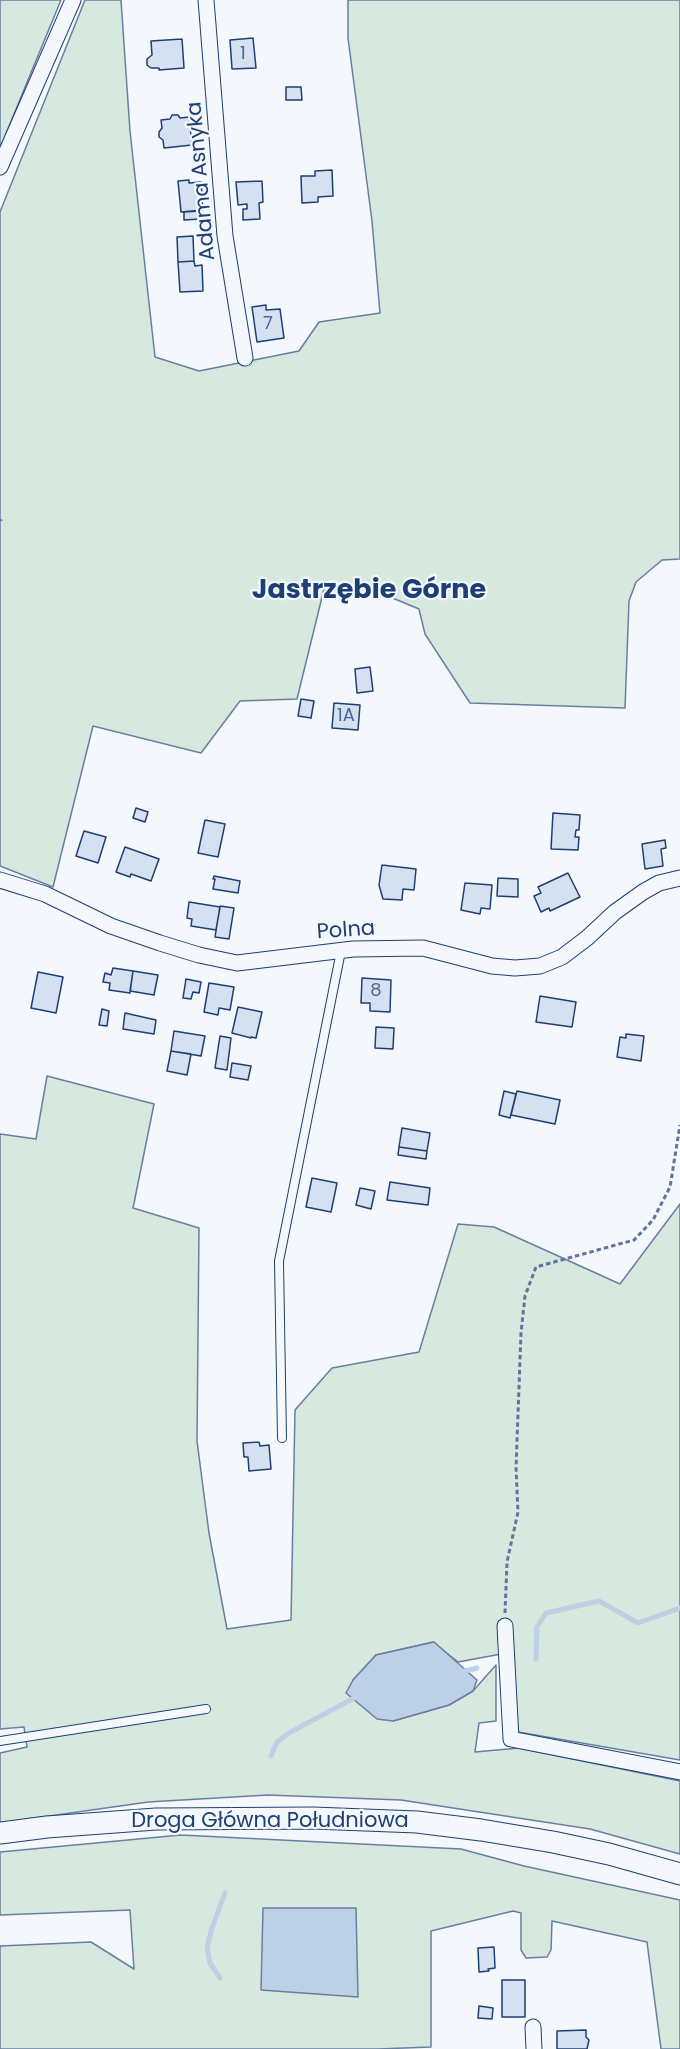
<!DOCTYPE html>
<meta charset="utf-8">
<style>
body{margin:0}
canvas{display:block;background:#f4f7fb}
</style>
<canvas width="680" height="2049"></canvas>
<script>
const c = document.querySelector('canvas').getContext('2d');
c.lineJoin = 'round';
function fill(path, color) {
  c.fillStyle = color;
  c.fill(path, 'evenodd');
}
function shape(rows) {
  const path = new Path2D();
  for (const r of rows) {
    path.moveTo(r[0], r[1]);
    for (let i = 2; i < r.length; i += 2) path.lineTo(r[i], r[i + 1]);
  }
  return path;
}
function stroke(path, color, width, dash) {
  c.strokeStyle = color;
  c.lineWidth = width;
  c.lineCap = dash ? 'butt' : 'round';
  c.setLineDash(dash || []);
  c.stroke(path);
}
function write(font, color, halo, rows, align = 'center') {
  c.font = font + ' Poppins,sans-serif';
  c.lineWidth = 4.5;
  c.setLineDash([]);
  c.textBaseline = 'middle';
  c.strokeStyle = halo;
  c.fillStyle = color;
  for (const [text, x, y, turn = 0] of rows) {
    c.save();
    c.translate(x, y);
    c.rotate((+turn || 0) * Math.PI / 180);
    c.textAlign = isNaN(turn) ? turn : align;
    if (halo) c.strokeText(text, 0, 0);
    c.fillText(text, 0, 0);
    c.restore();
  }
}
const green = shape([
 [0,0,61,0,0,148,0,0],
 [85,0,121,0,130,131,155,357,199,371,299,351,319,322,380,313,372,221,348,38,348,0,680,0,680,559,662,560,636,582,629,601,625,708,470,703,425,634,419,609,390,597,324,589,297,699,240,701,201,753,93,726,53,887,0,866,0,521,2,520,0,520,0,212,85,0],
 [47,1076,154,1104,133,1208,199,1228,197,1441,209,1533,227,1629,291,1620,295,1410,332,1368,419,1352,458,1224,494,1227,620,1284,680,1204,680,1760,518,1732,512,1652,458,1662,433,1642,376,1655,353,1680,393,1721,449,1705,473,1691,496,1665,496,1721,479,1723,475,1752,519,1748,680,1781,680,1854,590,1829,401,1800,268,1795,148,1802,0,1823,0,1753,27,1747,24,1727,0,1729,0,1134,36,1139,47,1076],
 [181,1835,461,1849,524,1866,680,1900,680,2049,661,2049,647,1942,552,1921,551,1950,547,1957,526,1958,521,1950,521,1913,513,1911,431,1931,431,2047,378,2049,0,2049,0,1946,91,1942,134,1969,130,1910,0,1915,0,1852,181,1835]
]);
fill(green, '#d7e8df');
stroke(green, '#687fa3', 1.5);
const water = shape([
 [434,1642,477,1680,473,1691,449,1705,393,1721,377,1719,346,1693,353,1680,376,1655,434,1642],
 [263,1908,356,1908,358,1997,261,1990,263,1908]
]);
fill(water, '#bed0e5');
stroke(water, '#687fa3', 1.5);
stroke(shape([
 [536,1659,537,1627,546,1613,599,1601,638,1623,680,1608],
 [461,1672,477,1668],
 [271,1756,277,1742,289,1733,356,1697],
 [220,1978,210,1963,207,1947,212,1928,225,1893]
]), '#bed0e5', 5);
const building = shape([
 [253,38,256,68,232,69,230,40,253,38],
 [182,39,184,68,159,70,159,68,151,68,147,65,147,59,152,55,151,41,182,39],
 [286,87,301,87,302,100,286,100,286,87],
 [172,115,178,115,180,118,189,117,192,145,164,148,163,140,159,137,159,132,162,128,161,120,170,119,172,115],
 [332,170,333,196,318,197,318,202,302,203,301,176,315,176,315,171,332,170],
 [189,180,189,183,201,182,202,195,200,195,200,200,202,200,203,210,181,212,178,181,189,180],
 [262,181,263,202,259,203,260,219,243,220,243,209,247,209,247,204,238,205,236,182,262,181],
 [200,211,200,219,184,220,184,212,200,211],
 [193,236,194,261,178,262,177,237,193,236],
 [194,261,195,266,202,265,203,291,180,292,178,262,194,261],
 [266,305,266,310,280,309,284,338,257,342,252,307,266,305],
 [370,667,373,691,357,693,355,669,370,667],
 [301,699,314,701,311,718,298,716,301,699],
 [334,703,360,705,358,730,332,728,334,703],
 [136,808,148,812,145,822,133,818,136,808],
 [553,813,580,815,579,830,576,830,575,837,579,837,578,850,551,849,553,813],
 [205,820,225,824,218,857,198,853,205,820],
 [84,831,106,837,98,863,76,856,84,831],
 [665,840,666,848,661,849,663,866,645,869,642,844,665,840],
 [125,847,159,859,151,881,131,874,130,877,116,872,125,847],
 [382,865,416,869,414,890,403,889,402,900,383,899,379,885,382,865],
 [568,873,580,897,550,911,549,908,541,912,534,896,541,893,538,887,568,873],
 [214,876,240,881,238,893,213,889,215,879,213,879,214,876],
 [498,878,518,879,518,897,497,896,498,878],
 [465,883,492,885,490,909,481,908,480,914,461,910,465,883],
 [189,902,220,907,216,930,191,926,192,919,187,918,189,902],
 [220,906,234,908,229,939,215,937,220,906],
 [113,968,133,971,130,993,109,990,110,983,103,982,105,973,111,975,113,968],
 [133,971,158,975,154,995,130,991,133,971],
 [38,972,63,977,56,1013,31,1008,38,972],
 [362,978,391,980,390,1012,370,1011,370,1003,361,1003,362,978],
 [186,979,201,982,199,993,193,992,191,999,183,998,186,979],
 [209,983,234,987,230,1010,219,1008,218,1015,204,1012,209,983],
 [540,996,576,1002,572,1027,536,1022,540,996],
 [238,1007,262,1012,256,1038,251,1037,251,1038,232,1033,238,1007],
 [102,1009,109,1011,107,1026,99,1025,102,1009],
 [125,1013,156,1020,154,1034,123,1029,125,1013],
 [376,1027,394,1028,393,1049,375,1048,376,1027],
 [174,1031,205,1036,201,1056,171,1051,174,1031],
 [626,1034,644,1036,641,1061,617,1057,620,1037,626,1038,626,1034],
 [220,1036,231,1038,227,1070,215,1068,220,1036],
 [171,1051,191,1054,187,1075,167,1071,171,1051],
 [232,1063,251,1066,248,1080,230,1077,232,1063],
 [504,1091,516,1094,510,1118,499,1115,504,1091],
 [517,1091,560,1100,555,1124,511,1115,517,1091],
 [402,1128,430,1133,427,1151,399,1147,402,1128],
 [399,1147,427,1151,426,1159,398,1155,399,1147],
 [312,1178,337,1183,331,1212,306,1207,312,1178],
 [390,1182,430,1188,428,1205,387,1200,390,1182],
 [360,1188,375,1191,371,1209,356,1205,360,1188],
 [259,1442,260,1446,269,1445,271,1469,249,1471,248,1457,244,1457,243,1443,259,1442],
 [494,1947,495,1968,488,1969,489,1971,479,1972,478,1948,494,1947],
 [502,1980,525,1980,525,2017,502,2017,502,1980],
 [479,2006,493,2008,492,2019,478,2018,479,2006],
 [586,2030,586,2037,589,2040,587,2049,557,2049,557,2031,586,2030]
]);
fill(building, '#d5e0f0');
stroke(building, '#1d3f73', 1.5);
const service = shape([
 [282,1438,279,1261,341,951],
 [0,1741,206,1709]
]);
const minor = shape([
 [206,0,225,236,245,358],
 [0,167,73,0],
 [0,880,45,894,111,926,160,943,199,955,237,963,353,949,423,948,492,966,515,968,540,966,562,957,587,938,615,912,643,892,659,883,680,878],
 [505,1626,511,1739,680,1772],
 [533,2027,534,2049]
]);
const secondary = shape([
 [0,1833,47,1827,156,1819,313,1818,417,1822,481,1830,553,1842,609,1854,680,1874]
]);
stroke(service, '#1d3f73', 10);
stroke(minor, '#1d3f73', 17);
stroke(secondary, '#1d3f73', 23);
stroke(shape([
 [505,1613,507,1562,518,1512,516,1468,521,1333,525,1296,536,1267,634,1240,653,1220,670,1187,680,1125]
]), '#5e769c', 3, [4.5, 3]);
stroke(service, '#f4f7fb', 8);
stroke(minor, '#f4f7fb', 15);
stroke(secondary, '#f4f7fb', 21);
write('18px', '#4b6792', null, [
 ["1",243,54],
 ["7",268,324],
 ["1A",346,716],
 ["8",376,991]
]);
write('21px', '#1d3f73', '#f4f7fb', [
 ["Adama Asnyka",202,181,-95],
 ["Polna",346,931,-4],
 ["Droga Główna Południowa",270,1822]
]);
write('bold 27px', '#1d3f73', '#f4f7fb', [
 ["Jastrzębie Górne",369,591]
]);
</script>
